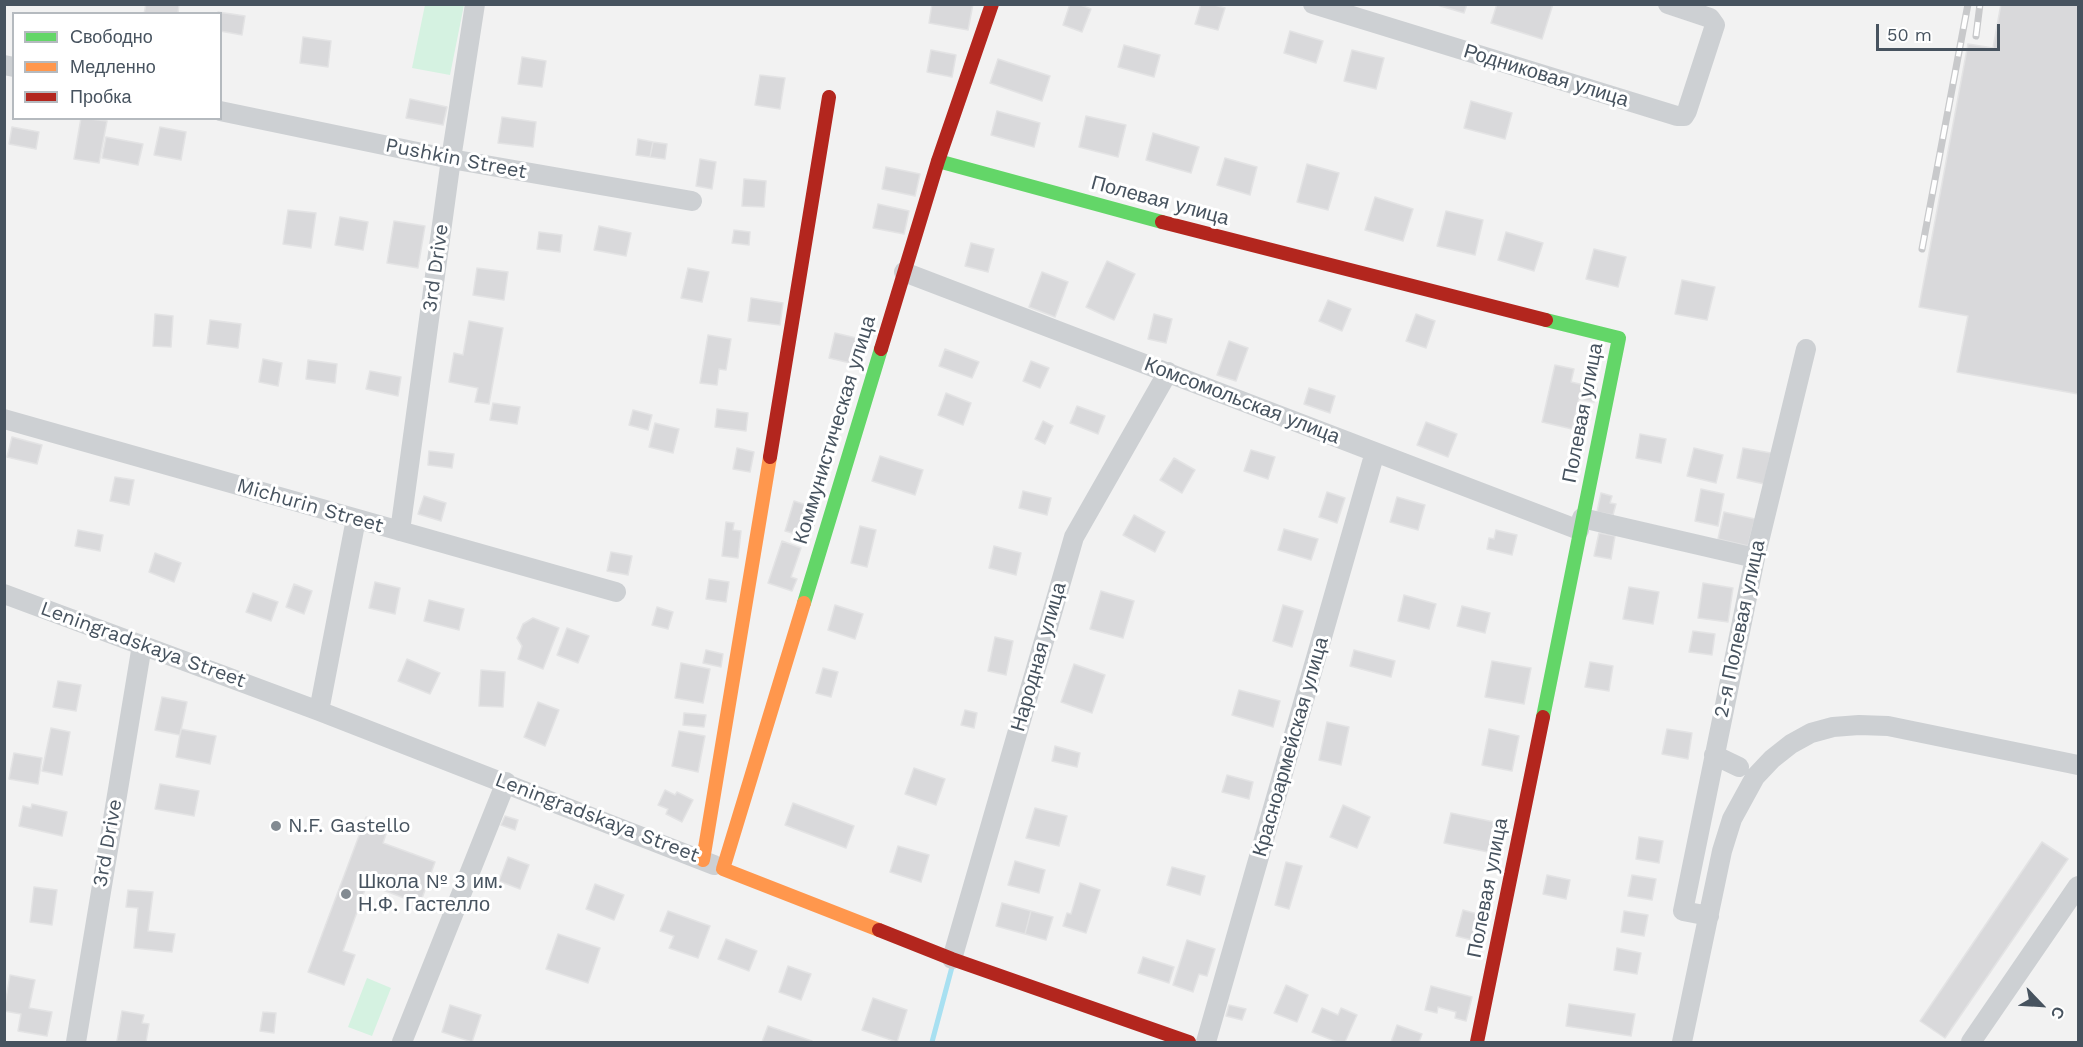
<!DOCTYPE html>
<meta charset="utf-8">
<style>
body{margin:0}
#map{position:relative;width:2083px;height:1047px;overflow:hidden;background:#f2f2f2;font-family:"Work Sans",sans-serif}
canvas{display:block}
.frame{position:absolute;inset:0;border:6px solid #47535f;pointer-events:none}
.legend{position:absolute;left:12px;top:12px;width:210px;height:108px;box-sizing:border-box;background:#fff;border:2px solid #b5babf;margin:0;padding:8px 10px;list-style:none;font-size:18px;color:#47535f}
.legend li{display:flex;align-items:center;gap:12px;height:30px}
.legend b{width:30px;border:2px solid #b5babf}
.north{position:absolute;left:2011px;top:975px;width:60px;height:60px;-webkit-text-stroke:4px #fff;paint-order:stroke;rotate:115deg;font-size:16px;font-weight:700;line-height:24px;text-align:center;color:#47535f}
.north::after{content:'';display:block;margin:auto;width:21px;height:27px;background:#47535f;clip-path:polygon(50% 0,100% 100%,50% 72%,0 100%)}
.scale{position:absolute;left:1876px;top:24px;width:124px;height:27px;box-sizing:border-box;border:3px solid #47535f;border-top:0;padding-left:8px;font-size:18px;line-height:21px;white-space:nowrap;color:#47535f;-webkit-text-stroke:4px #fff;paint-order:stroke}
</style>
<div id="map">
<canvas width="2083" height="1047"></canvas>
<div class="frame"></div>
<ul class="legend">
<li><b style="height:8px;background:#63d668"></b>Свободно</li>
<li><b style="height:8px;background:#ff974d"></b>Медленно</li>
<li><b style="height:8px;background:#b3261e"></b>Пробка</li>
</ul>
<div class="north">С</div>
<div class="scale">50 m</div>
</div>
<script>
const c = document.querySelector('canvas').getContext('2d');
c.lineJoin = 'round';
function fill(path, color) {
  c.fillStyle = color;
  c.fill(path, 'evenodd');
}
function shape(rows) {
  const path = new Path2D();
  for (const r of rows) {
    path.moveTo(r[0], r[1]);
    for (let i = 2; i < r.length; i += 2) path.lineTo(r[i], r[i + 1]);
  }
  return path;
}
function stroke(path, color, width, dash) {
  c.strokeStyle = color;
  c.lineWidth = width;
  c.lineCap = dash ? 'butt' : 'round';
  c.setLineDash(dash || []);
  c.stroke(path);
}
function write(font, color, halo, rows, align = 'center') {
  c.font = font + ' "Work Sans",sans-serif';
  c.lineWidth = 6;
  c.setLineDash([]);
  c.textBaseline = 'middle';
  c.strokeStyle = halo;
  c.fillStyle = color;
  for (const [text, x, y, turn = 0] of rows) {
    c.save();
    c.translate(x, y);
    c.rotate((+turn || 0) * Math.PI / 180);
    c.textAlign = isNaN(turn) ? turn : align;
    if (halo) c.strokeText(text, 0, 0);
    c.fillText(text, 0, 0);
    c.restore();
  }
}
fill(shape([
 [425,5,464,5,450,75,412,68],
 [367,978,391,988,372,1036,348,1027]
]), '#d5f2e1');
stroke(shape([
 [932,1042,952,967]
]), '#a8e0f1', 5);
const building = shape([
 [146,4,179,4,178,14,144,14,146,4],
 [932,4,973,4,968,30,929,23,932,4],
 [1070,4,1078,4,1091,9,1082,32,1063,25,1070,4],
 [1201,4,1211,4,1225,8,1218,30,1195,24,1201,4],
 [1434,4,1467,4,1464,13,1434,4],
 [1497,4,1553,4,1542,39,1491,23,1497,4],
 [2001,4,2078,4,2078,394,1957,372,1968,316,1919,307,1968,44,1993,48,2001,4],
 [218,12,245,16,242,35,220,31,220,14,218,12],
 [1290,31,1323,41,1316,63,1284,53,1290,31],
 [303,37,331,41,328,67,300,63,303,37],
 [1124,45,1160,55,1154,77,1118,67,1124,45],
 [931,50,956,55,952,77,927,72,931,50],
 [1352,50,1384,58,1376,89,1344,81,1352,50],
 [522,57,546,61,542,87,518,84,522,57],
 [998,59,1050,76,1042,101,990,83,998,59],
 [760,75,785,78,780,109,755,105,760,75],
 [410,99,447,107,443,125,406,118,410,99],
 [1471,101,1512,113,1505,139,1464,128,1471,101],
 [997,111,1040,123,1034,147,991,135,997,111],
 [1086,116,1126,125,1118,157,1079,147,1086,116],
 [502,117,536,122,533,147,498,143,502,117],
 [81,118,107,121,99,163,74,159,81,118],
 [12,127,39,132,36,149,9,144,12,127],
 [160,127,186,132,181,160,154,155,160,127],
 [1153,133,1199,147,1191,173,1146,160,1153,133],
 [106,137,143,144,138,165,102,158,106,137],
 [638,139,653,142,650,157,636,155,638,139],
 [653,142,667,144,665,159,650,157,653,142],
 [1225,158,1257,167,1250,195,1217,185,1225,158],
 [700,159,716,162,712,189,696,186,700,159],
 [1307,164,1339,173,1328,210,1297,202,1307,164],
 [886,167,920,174,915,196,882,189,886,167],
 [744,179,766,181,764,207,742,206,744,179],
 [1375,197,1413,209,1403,241,1365,230,1375,197],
 [878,204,909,211,904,234,873,228,878,204],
 [288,210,316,213,311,248,283,244,288,210],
 [1446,211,1483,220,1475,255,1437,246,1446,211],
 [340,217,368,222,363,250,335,245,340,217],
 [394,221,425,226,418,268,387,263,394,221],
 [599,226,631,233,626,256,594,250,599,226],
 [734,230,750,232,749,245,732,243,734,230],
 [539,232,562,235,560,252,537,249,539,232],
 [1506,232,1543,243,1534,271,1498,260,1506,232],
 [971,243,994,249,988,272,965,266,971,243],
 [1594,249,1626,257,1618,287,1586,279,1594,249],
 [1107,261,1135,274,1114,320,1086,307,1107,261],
 [477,268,508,272,504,300,473,295,477,268],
 [688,268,709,272,702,302,681,298,688,268],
 [1042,272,1068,282,1055,317,1029,307,1042,272],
 [1682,280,1715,287,1707,320,1675,314,1682,280],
 [751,298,783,303,780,325,748,321,751,298],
 [1328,300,1351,309,1342,331,1319,321,1328,300],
 [155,314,173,316,171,347,153,346,155,314],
 [1154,314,1172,319,1166,343,1148,339,1154,314],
 [1416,314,1435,321,1426,348,1406,341,1416,314],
 [210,320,241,324,238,348,207,344,210,320],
 [469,321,503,328,489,404,475,402,478,388,449,382,454,353,463,355,469,321],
 [835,333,865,340,859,365,829,358,835,333],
 [708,335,731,339,726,370,719,369,717,385,700,383,708,335],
 [1229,341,1248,348,1236,381,1217,375,1229,341],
 [945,349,979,362,972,378,939,366,945,349],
 [263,359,282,363,278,386,259,382,263,359],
 [308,360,337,364,335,383,306,379,308,360],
 [1031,361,1049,368,1040,388,1023,381,1031,361],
 [1555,365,1574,369,1571,382,1597,388,1594,402,1579,399,1572,429,1542,422,1555,365],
 [370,371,401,377,398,396,366,389,370,371],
 [1309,388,1335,396,1330,413,1304,404,1309,388],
 [946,393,971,403,963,425,938,415,946,393],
 [493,403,520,407,517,424,490,420,493,403],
 [1077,406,1105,416,1098,434,1070,423,1077,406],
 [717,409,748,413,746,431,715,427,717,409],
 [633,410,652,415,648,430,629,425,633,410],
 [1043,421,1053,426,1045,444,1035,439,1043,421],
 [1426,422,1457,434,1448,457,1417,445,1426,422],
 [655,423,679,429,673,453,649,447,655,423],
 [1640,434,1666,439,1661,463,1636,458,1640,434],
 [12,437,42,445,37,464,7,457,12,437],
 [737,448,754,452,750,472,733,469,737,448],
 [1694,448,1723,455,1716,483,1687,476,1694,448],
 [1743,448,1771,453,1764,484,1737,478,1743,448],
 [1251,450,1275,457,1268,479,1244,471,1251,450],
 [429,451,454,454,452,468,428,465,429,451],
 [880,456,923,470,915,495,872,481,880,456],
 [1174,458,1195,470,1182,493,1160,480,1174,458],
 [115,477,134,480,129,505,110,501,115,477],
 [1701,489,1724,494,1718,526,1695,521,1701,489],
 [1023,491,1051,498,1047,515,1019,508,1023,491],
 [1327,492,1345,498,1337,523,1319,517,1327,492],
 [1601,493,1612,496,1610,503,1616,504,1613,515,1597,512,1601,493],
 [424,496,446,503,441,521,418,514,424,496],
 [1397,497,1425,505,1418,530,1390,522,1397,497],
 [794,501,819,509,810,538,785,531,794,501],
 [1724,512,1755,519,1748,546,1718,539,1724,512],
 [1134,515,1165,532,1155,552,1123,535,1134,515],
 [726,522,734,523,733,530,741,531,738,558,722,556,726,522],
 [860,526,876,530,867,567,851,563,860,526],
 [1284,529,1318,539,1311,560,1278,550,1284,529],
 [78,530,103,535,100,551,75,546,78,530],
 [1496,530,1517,535,1512,555,1487,549,1489,538,1494,539,1496,530],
 [1599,533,1615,536,1611,559,1594,556,1599,533],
 [782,541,801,548,791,577,797,579,792,591,768,583,782,541],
 [994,546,1021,553,1016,575,989,568,994,546],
 [611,552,632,556,628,575,607,571,611,552],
 [155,553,181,563,174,582,149,572,155,553],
 [709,579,729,582,726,602,706,599,709,579],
 [375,582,400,588,395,614,369,608,375,582],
 [1703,583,1733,588,1728,622,1698,618,1703,583],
 [294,584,312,591,304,614,286,607,294,584],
 [1629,587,1659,592,1653,624,1623,619,1629,587],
 [1101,591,1134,601,1123,638,1090,629,1101,591],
 [253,593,278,602,271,621,246,612,253,593],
 [1404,595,1436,604,1429,629,1398,621,1404,595],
 [429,600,464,609,459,630,424,621,429,600],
 [835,605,863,614,855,639,828,630,835,605],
 [1283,605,1303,611,1292,647,1273,641,1283,605],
 [1462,606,1490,613,1485,633,1457,626,1462,606],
 [657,607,673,612,668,629,652,625,657,607],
 [533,618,559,628,543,669,518,659,522,646,517,638,523,624,533,618],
 [567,628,589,636,578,663,557,655,567,628],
 [1693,631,1715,634,1712,655,1689,652,1693,631],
 [995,637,1013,641,1006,675,988,671,995,637],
 [706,650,723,654,721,667,703,663,706,650],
 [1354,650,1395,661,1391,677,1350,666,1354,650],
 [407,659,440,673,430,694,398,681,407,659],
 [1492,661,1531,668,1524,704,1485,697,1492,661],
 [1590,662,1613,666,1609,691,1585,687,1590,662],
 [681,663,710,669,703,703,675,698,681,663],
 [1074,664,1105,675,1092,713,1061,702,1074,664],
 [823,668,838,672,831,697,816,693,823,668],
 [481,670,505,672,503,707,479,706,481,670],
 [58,681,81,685,76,711,53,707,58,681],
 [1239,690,1280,701,1273,727,1232,715,1239,690],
 [162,697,187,702,180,735,155,730,162,697],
 [538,702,559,710,545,746,524,737,538,702],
 [965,710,977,713,974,728,961,725,965,710],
 [684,713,706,715,704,727,683,725,684,713],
 [1327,722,1349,727,1341,765,1319,760,1327,722],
 [51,728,70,732,62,775,42,771,51,728],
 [181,729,216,736,210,764,176,757,181,729],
 [1489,729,1519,736,1512,771,1482,765,1489,729],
 [1667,729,1692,733,1688,759,1662,754,1667,729],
 [679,731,705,736,698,772,672,766,679,731],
 [1055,746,1080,753,1077,767,1052,761,1055,746],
 [14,753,42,758,38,784,9,779,14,753],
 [914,768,945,779,936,805,905,794,914,768],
 [1227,775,1253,782,1249,799,1222,792,1227,775],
 [160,784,199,791,194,816,155,809,160,784],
 [665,790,675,795,677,792,693,800,682,822,666,814,668,809,658,805,665,790],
 [793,803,854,826,846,848,785,825,793,803],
 [32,804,67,812,62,836,19,826,23,806,31,808,32,804],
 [1343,805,1370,817,1357,848,1330,837,1343,805],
 [1035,808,1067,816,1059,846,1026,838,1035,808],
 [1451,813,1494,822,1488,852,1444,843,1451,813],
 [505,816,518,820,515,830,501,825,505,816],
 [366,817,389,825,383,843,435,862,420,904,367,884,343,951,355,955,344,985,308,972,366,817],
 [1639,837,1663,841,1659,863,1636,859,1639,837],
 [2042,842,2068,859,1945,1038,1920,1021,2042,842],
 [898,846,929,855,921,882,890,872,898,846],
 [508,857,529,865,520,889,499,881,508,857],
 [1015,861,1045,870,1039,893,1008,885,1015,861],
 [1286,862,1302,866,1289,909,1275,905,1286,862],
 [1172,867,1205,876,1200,895,1167,885,1172,867],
 [1547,875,1570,880,1566,899,1543,894,1547,875],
 [1632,875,1656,879,1652,900,1628,896,1632,875],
 [1080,883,1100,890,1086,933,1063,926,1067,913,1071,914,1080,883],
 [595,884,624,895,614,920,586,909,595,884],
 [34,887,57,890,52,925,30,922,34,887],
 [128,890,153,892,148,931,175,934,172,952,134,948,138,908,126,907,128,890],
 [1002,903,1031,911,1025,934,996,926,1002,903],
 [1463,910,1481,915,1476,941,1456,936,1463,910],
 [668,911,710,926,698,958,669,948,674,936,660,931,668,911],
 [1031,911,1053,917,1046,940,1025,934,1031,911],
 [1624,911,1648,915,1644,936,1621,932,1624,911],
 [558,934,600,948,588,983,546,969,558,934],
 [726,939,757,951,749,971,718,959,726,939],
 [1187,940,1215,949,1207,976,1199,974,1193,992,1173,985,1187,940],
 [1617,948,1641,953,1637,974,1614,970,1617,948],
 [1143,957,1174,967,1169,983,1138,973,1143,957],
 [788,966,811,974,801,1000,779,992,788,966],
 [10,975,35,980,29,1008,52,1012,47,1036,18,1031,21,1014,4,1011,10,975],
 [1286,985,1308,995,1297,1022,1274,1013,1286,985],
 [1431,986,1472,997,1466,1021,1455,1018,1456,1012,1438,1007,1437,1013,1425,1010,1431,986],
 [873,998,907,1010,897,1042,862,1030,873,998],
 [1569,1004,1635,1014,1631,1036,1566,1026,1569,1004],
 [450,1005,481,1015,472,1042,442,1032,450,1005],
 [1229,1005,1246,1009,1242,1020,1226,1016,1229,1005],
 [1322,1008,1338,1015,1341,1008,1357,1015,1345,1042,1337,1042,1312,1032,1322,1008],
 [122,1011,144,1015,142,1023,149,1024,146,1042,117,1041,122,1011],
 [263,1012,276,1013,274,1033,260,1031,263,1012],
 [1397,1025,1422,1034,1419,1042,1391,1042,1397,1025],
 [768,1026,812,1041,811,1042,762,1042,768,1026]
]);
fill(building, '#d9d9db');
stroke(building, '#e3e3e4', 1.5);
stroke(shape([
 [1313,4,1677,116,1684,116,1687,111,1715,25,1710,18,1668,4],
 [4,65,14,67],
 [220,111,451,159,692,201],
 [904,272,1579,530],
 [4,419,616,592],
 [1582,518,1755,558],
 [400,531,451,159,475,4],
 [4,594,319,711,714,865],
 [319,711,356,519],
 [1714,755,1739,767],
 [1709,916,1683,911,1755,558,1806,349],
 [952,959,1074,537,1168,372],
 [76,1042,142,645],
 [402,1042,506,782],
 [1206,1042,1375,452],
 [1682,1042,1722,851,1732,819,1755,777,1772,759,1791,744,1811,733,1833,727,1859,725,1888,726,2078,765],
 [1971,1042,2078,886]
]), '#cdd0d3', 20);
stroke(shape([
 [938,161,1162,222],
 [804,603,881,349],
 [1543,717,1619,338,1546,320]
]), '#63d668', 14);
stroke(shape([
 [804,603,723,869,879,930],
 [703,860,770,457]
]), '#ff974d', 14);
stroke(shape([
 [1162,222,1546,320],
 [881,349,938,161,992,4],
 [770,457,829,97],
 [879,930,952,959,1189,1042],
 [1477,1042,1543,717]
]), '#b3261e', 14);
const rail = shape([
 [1976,36,1980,4],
 [1922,249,1968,4]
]);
stroke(rail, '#c8c9cb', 7);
stroke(rail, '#fff', 4.5, [14]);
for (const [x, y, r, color] of [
 [276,826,6,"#838b92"],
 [346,894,6,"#838b92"]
]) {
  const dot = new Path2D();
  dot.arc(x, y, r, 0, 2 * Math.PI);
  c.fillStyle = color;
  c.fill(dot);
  stroke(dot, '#fff', 2);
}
write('20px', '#47535f', '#fff', [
 ["Родниковая улица",1546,76,17],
 ["Pushkin Street",456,159,11],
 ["Полевая улица",1160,201,15],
 ["3rd Drive",436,268,-82],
 ["Комсомольская улица",1242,401,21],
 ["Полевая улица",1583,413,-79],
 ["Коммунистическая улица",835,430,-73],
 ["Michurin Street",310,506,16],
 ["2-я Полевая улица",1740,629,-78],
 ["Leningradskaya Street",143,645,20],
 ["Народная улица",1039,657,-74],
 ["Красноармейская улица",1291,747,-74],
 ["Leningradskaya Street",597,818,21],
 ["3rd Drive",108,843,-80],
 ["Полевая улица",1488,888,-79]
]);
write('20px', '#47535f', '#fff', [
 ["N.F. Gastello",288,826],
 ["Школа № 3 им.",358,882],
 ["Н.Ф. Гастелло",358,905]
], 'left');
</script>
